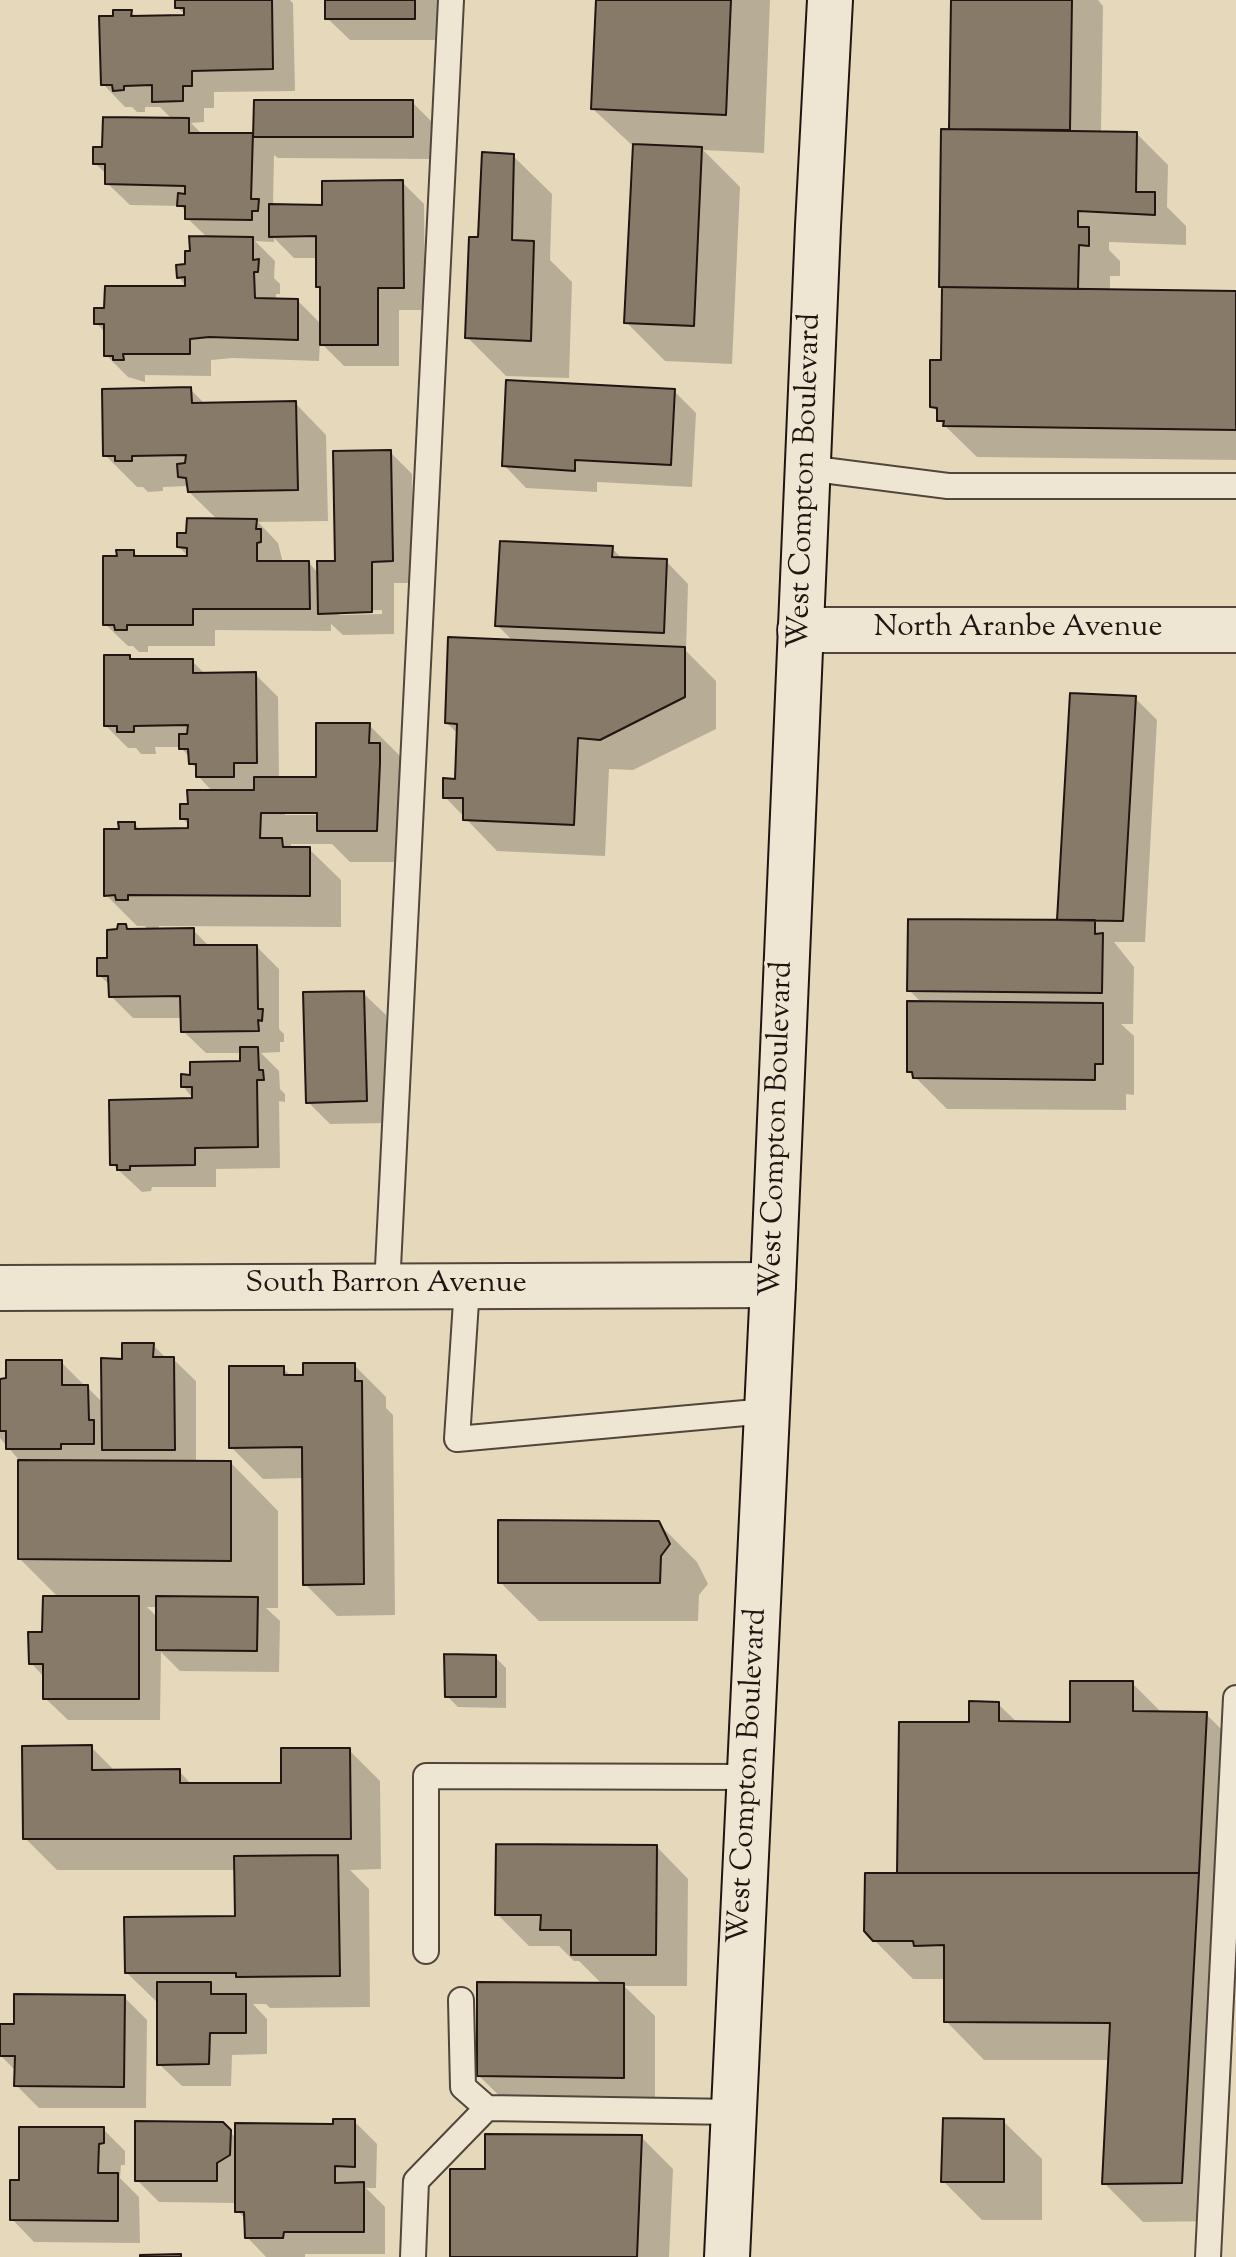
<!DOCTYPE html>
<style>
body{margin:0}
canvas{display:block;background:#e5d8bb}
</style>
<canvas width="1236" height="2257"></canvas>
<script>
const c = document.querySelector('canvas').getContext('2d');
c.lineJoin = 'round';
function fill(path, color) {
  c.fillStyle = color;
  c.fill(path, 'evenodd');
}
function shape(rows) {
  const path = new Path2D();
  for (const r of rows) {
    path.moveTo(r[0], r[1]);
    for (let i = 2; i < r.length; i += 2) path.lineTo(r[i], r[i + 1]);
  }
  return path;
}
function stroke(path, color, width, dash) {
  c.strokeStyle = color;
  c.lineWidth = width;
  c.lineCap = dash ? 'butt' : 'round';
  c.setLineDash(dash || []);
  c.stroke(path);
}
function write(font, color, halo, rows, align = 'center') {
  c.font = font + ' "Sorts Mill Goudy",serif';
  c.lineWidth = 6;
  c.setLineDash([]);
  c.textBaseline = 'middle';
  c.strokeStyle = halo;
  c.fillStyle = color;
  for (const [text, x, y, turn = 0] of rows) {
    c.save();
    c.translate(x, y);
    c.rotate((+turn || 0) * Math.PI / 180);
    c.textAlign = isNaN(turn) ? turn : align;
    if (halo) c.strokeText(text, 0, 0);
    c.fillText(text, 0, 0);
    c.restore();
  }
}
fill(shape([
 [177,0,290,0,293,3,295,91,214,92,214,108,204,108,204,122,191,123,203,135,252,135,255,139,256,102,412,102,434,124,434,159,278,158,274,155,273,206,324,207,402,182,424,204,425,310,399,310,399,366,344,366,320,342,319,361,233,358,211,360,211,376,145,375,145,382,128,377,106,355,106,333,96,323,106,310,187,288,179,277,187,266,192,253,208,238,187,218,187,213,181,206,130,205,107,183,107,175,95,163,104,149,173,120,160,107,145,107,145,112,137,112,132,107,125,107,103,84,115,18,131,12,137,18,188,17,177,7],
 [274,238,294,258,318,258,318,286,322,290,322,325,297,300,276,300,276,294,280,294,280,284,274,278,275,261,255,241,274,242],
 [324,0,437,0,437,40,350,40,327,18,327,3],
 [598,0,770,0,764,153,703,150,740,187,732,364,665,361,626,322,634,147,593,109],
 [953,0,1098,0,1103,6,1101,133,1137,134,1168,165,1167,207,1186,226,1186,245,1109,242,1109,250,1120,261,1120,276,1110,276,1110,291,1236,293,1236,460,977,457,939,420,939,413,932,407,943,362,944,289,941,286,951,131],
 [513,156,552,194,550,260,572,282,569,378,506,376,467,337,480,239],
 [190,389,205,404,295,403,326,435,328,521,258,522,278,543,283,563,309,563,319,574,337,563,390,452,412,474,414,583,394,583,394,634,343,635,331,624,331,631,215,630,215,646,148,646,148,652,139,652,133,646,128,646,105,624,133,552,140,558,190,558,179,547,188,536,218,520,189,492,189,486,163,487,163,491,148,492,143,487,137,487,105,455],
 [382,610,382,614,339,615,339,611],
 [674,391,696,413,692,487,597,482,597,492,526,488,504,465],
 [612,548,623,560,666,561,688,584,686,651,716,681,716,729,633,770,609,769,605,856,497,851,445,797,457,781,459,735,447,723,514,642,497,625],
 [129,657,134,661,192,661,206,675,255,674,278,697,279,779,318,779,369,725,400,756,400,766,411,776,408,862,350,862,332,844,291,844,291,849,309,849,341,880,341,927,159,926,158,931,193,930,210,947,257,947,279,969,279,1029,284,1034,284,1042,280,1042,280,1052,261,1053,279,1071,280,1089,285,1094,285,1102,279,1101,280,1168,216,1169,216,1187,152,1187,151,1191,142,1192,112,1164,194,1100,183,1086,192,1077,242,1063,242,1053,206,1053,183,1031,183,1018,133,1018,111,996,111,986,99,975,109,960,119,931,125,926,130,931,149,931,145,926,137,926,106,895,121,831,135,824,141,831,190,830,190,826,182,818,190,806,213,792,198,776,198,770,191,763,190,757,180,747,155,747,156,754,141,754,136,748,128,748,106,726],
 [285,811,327,811,326,815,285,815],
 [1135,698,1157,720,1145,942,1114,942,1134,967,1133,1024,1121,1024,1134,1036,1134,1095,1126,1094,1126,1110,947,1109,909,1071,922,1003,909,990,1062,922],
 [363,993,386,1015,389,1123,330,1124,308,1102],
 [153,1345,167,1359,173,1359,196,1381,196,1463,231,1463,278,1511,278,1608,266,1608,280,1621,279,1672,180,1671,161,1652,160,1720,68,1720,45,1698,45,1678,31,1663,59,1598,20,1559,20,1461,0,1438,0,1381,61,1362,83,1384,84,1387,87,1387,103,1403,124,1361],
 [147,1607,158,1607,158,1618],
 [354,1365,386,1397,386,1408,393,1415,395,1615,337,1616,305,1584,304,1478,263,1479,231,1447,283,1368,292,1377,304,1377],
 [658,1523,697,1562,708,1584,699,1595,698,1621,539,1621,500,1582],
 [495,1657,506,1668,506,1708,458,1707,447,1696],
 [1132,1683,1163,1714,1206,1714,1236,1744,1221,2221,1143,2222,1104,2183,1110,2060,984,2060,946,2021,946,1979,913,1979,874,1940,899,1875,971,1724,998,1704,1018,1723,1072,1724],
 [91,1747,115,1771,179,1771,192,1785,283,1785,349,1750,380,1781,381,1869,350,1870,369,1889,370,2007,270,2008,266,2004,253,2004,267,2019,267,2054,232,2055,231,2086,182,2086,159,2064,159,2004,127,1973,237,1918,236,1870,57,1870,25,1838],
 [657,1847,688,1879,687,1986,624,1986,655,2016,655,2108,511,2107,479,2076,603,1985,579,1961,574,1961,559,1946,529,1946,497,1914],
 [124,1997,147,2020,146,2108,39,2108,16,2085,16,2071,0,2055,16,2026],
 [354,2121,377,2144,376,2188,366,2188,385,2207,385,2254,305,2254,305,2257,266,2257,247,2237,246,2220,238,2211,237,2203,159,2202,137,2180,222,2124,237,2139,335,2126],
 [1003,2121,1042,2159,1042,2220,982,2220,943,2181],
 [103,2129,125,2151,125,2165,121,2165,120,2178,139,2197,140,2243,34,2242,12,2219,21,2182],
 [641,2137,673,2169,669,2257,452,2257,487,2172]
]), '#0003');
const building = shape([
 [175,0,272,0,273,69,192,71,192,86,183,86,183,101,152,102,152,85,124,86,124,90,113,91,112,85,101,85,99,16,113,16,113,10,132,10,131,16,184,15,184,8,175,8,175,0],
 [325,0,415,0,415,19,325,19,325,0],
 [596,0,731,0,726,115,591,109,596,0],
 [951,0,1072,0,1070,130,949,129,951,0],
 [254,100,413,100,413,137,253,137,254,100],
 [103,117,189,118,189,133,253,133,251,199,259,199,258,211,252,211,252,220,185,219,185,206,177,206,178,193,185,194,185,186,105,184,105,164,93,164,93,147,102,147,103,117],
 [941,129,1137,132,1136,192,1155,192,1155,215,1078,211,1078,227,1089,227,1089,246,1079,245,1078,289,939,287,941,129],
 [633,144,702,147,694,326,624,323,633,144],
 [482,152,514,154,512,240,534,241,531,341,465,338,469,237,478,237,482,152],
 [403,180,404,288,378,288,378,345,320,345,320,287,316,287,316,236,269,237,269,204,322,205,322,181,403,180],
 [189,236,253,237,253,260,259,259,258,272,254,272,255,298,298,299,298,340,209,337,190,339,190,354,123,354,124,360,113,360,113,356,104,356,104,324,94,324,94,308,104,308,105,286,185,286,185,277,177,278,176,265,185,264,185,251,190,251,189,236],
 [942,287,1236,291,1236,430,943,426,944,421,937,421,937,408,930,407,930,360,941,360,942,287],
 [506,380,675,389,671,465,575,460,575,471,502,466,506,380],
 [191,387,192,403,296,401,298,490,188,492,186,478,178,477,177,464,185,463,186,455,132,456,132,461,115,461,115,456,103,456,102,389,191,387],
 [391,450,393,561,372,562,372,612,318,614,317,561,335,561,333,451,391,450],
 [187,518,257,519,256,529,261,529,261,542,257,543,257,561,309,561,310,609,193,609,193,625,127,625,127,630,115,630,114,625,103,625,103,556,117,556,116,550,134,550,134,556,187,556,187,548,177,547,177,533,186,533,187,518],
 [500,541,613,546,612,557,667,559,664,633,495,626,500,541],
 [448,637,685,647,685,697,600,740,578,738,574,825,463,820,463,798,443,798,443,778,455,779,457,724,445,723,448,637],
 [104,655,130,655,130,659,193,659,193,673,256,672,257,763,234,763,234,777,196,777,196,764,189,764,188,749,179,749,179,734,187,734,188,725,134,726,134,732,117,732,117,726,104,726,104,655],
 [1070,693,1136,696,1123,921,1057,920,1070,693],
 [316,723,370,723,369,743,380,743,380,763,377,831,317,831,317,813,261,813,260,838,282,838,283,847,310,847,310,896,128,895,128,900,116,900,115,895,104,896,104,829,119,829,118,822,135,822,135,829,188,828,188,819,180,819,180,804,188,804,187,790,254,790,254,777,316,777,316,723],
 [908,919,1095,920,1095,934,1103,933,1102,993,907,991,908,919],
 [118,924,126,924,127,929,194,928,194,945,257,945,258,1009,263,1009,262,1021,258,1020,259,1031,181,1032,180,996,109,997,108,976,97,976,97,958,107,958,107,930,117,929,118,924],
 [364,991,367,1101,306,1103,303,992,364,991],
 [907,1001,1103,1003,1103,1064,1095,1064,1095,1080,913,1078,912,1072,907,1072,907,1001],
 [240,1047,258,1047,259,1070,263,1070,264,1080,257,1080,258,1147,195,1148,195,1165,130,1166,130,1170,117,1170,117,1165,110,1165,109,1100,192,1098,192,1087,181,1087,181,1074,190,1075,190,1062,240,1061,240,1047],
 [122,1343,154,1343,153,1357,174,1357,175,1450,102,1450,101,1358,122,1359,122,1343],
 [6,1360,62,1360,62,1385,88,1385,89,1420,94,1420,94,1444,61,1444,61,1449,6,1449,6,1431,0,1431,0,1379,6,1378,6,1360],
 [303,1363,355,1363,355,1381,362,1381,364,1584,303,1585,302,1447,229,1448,229,1366,284,1366,284,1375,303,1375,303,1363],
 [18,1460,231,1461,231,1561,18,1559,18,1460],
 [498,1520,659,1521,670,1544,661,1556,660,1583,498,1583,498,1520],
 [43,1596,139,1596,139,1699,43,1699,43,1664,29,1664,28,1632,42,1632,43,1596],
 [156,1596,258,1597,257,1651,156,1650,156,1596],
 [444,1654,496,1655,496,1697,445,1697,444,1654],
 [1070,1681,1133,1681,1133,1711,1207,1712,1199,1873,897,1873,899,1722,969,1722,969,1701,999,1702,999,1721,1070,1722,1070,1681],
 [92,1745,92,1770,180,1769,180,1783,281,1783,281,1748,350,1748,351,1839,23,1839,22,1746,92,1745],
 [496,1844,657,1845,656,1955,571,1955,571,1930,540,1930,541,1915,495,1915,496,1844],
 [338,1855,340,1976,236,1977,236,1973,125,1973,124,1917,235,1916,234,1856,338,1855],
 [865,1873,1199,1873,1182,2183,1102,2184,1110,2023,944,2022,944,1945,914,1946,913,1941,873,1941,864,1931,865,1873],
 [157,1982,211,1982,211,1994,246,1994,246,2033,210,2033,209,2064,157,2065,157,1982],
 [477,1982,624,1983,624,2078,477,2076,477,1982],
 [14,1994,125,1995,124,2087,14,2086,15,2056,0,2056,0,2024,14,2024,14,1994],
 [943,2118,1004,2119,1004,2182,941,2182,943,2118],
 [333,2119,355,2119,355,2167,335,2166,335,2183,364,2182,364,2232,284,2232,283,2238,245,2238,244,2212,235,2212,235,2123,333,2124,333,2119],
 [135,2121,223,2122,231,2130,230,2155,217,2163,217,2181,135,2181,135,2121],
 [19,2127,104,2127,104,2143,99,2144,98,2173,118,2173,118,2221,10,2220,10,2180,19,2180,19,2127],
 [485,2134,642,2135,637,2257,450,2257,450,2169,485,2169,485,2134],
 [181,2254,181,2257,140,2257,140,2255,181,2254]
]);
fill(building, '#877a69');
stroke(building, '#211511', 2);
const lane = shape([
 [807,468,948,486,1236,486],
 [467,1286,457,1439,767,1411],
 [387,1287,451,0],
 [426,1951,426,1776,750,1777],
 [461,2000,463,2087,487,2108],
 [413,2257,416,2181,487,2108,734,2112],
 [1208,2257,1236,1698]
]);
const street = shape([
 [800,630,1236,630],
 [0,1288,773,1285]
]);
const secondary = shape([
 [727,2257,773,1285,818,226,830,0]
]);
stroke(lane, '#52463c', 28);
stroke(street, '#52463c', 48);
stroke(secondary, '#211511', 48);
stroke(lane, '#eee6d3', 24);
stroke(street, '#eee6d3', 44);
stroke(secondary, '#eee6d3', 44);
write('30px', '#211511', '#eee6d3', [
 ["West Compton Boulevard",807,481,-88],
 ["North Aranbe Avenue",1018,630],
 ["West Compton Boulevard",779,1129,-88],
 ["South Barron Avenue",386,1286],
 ["West Compton Boulevard",750,1776,-87]
]);
</script>
